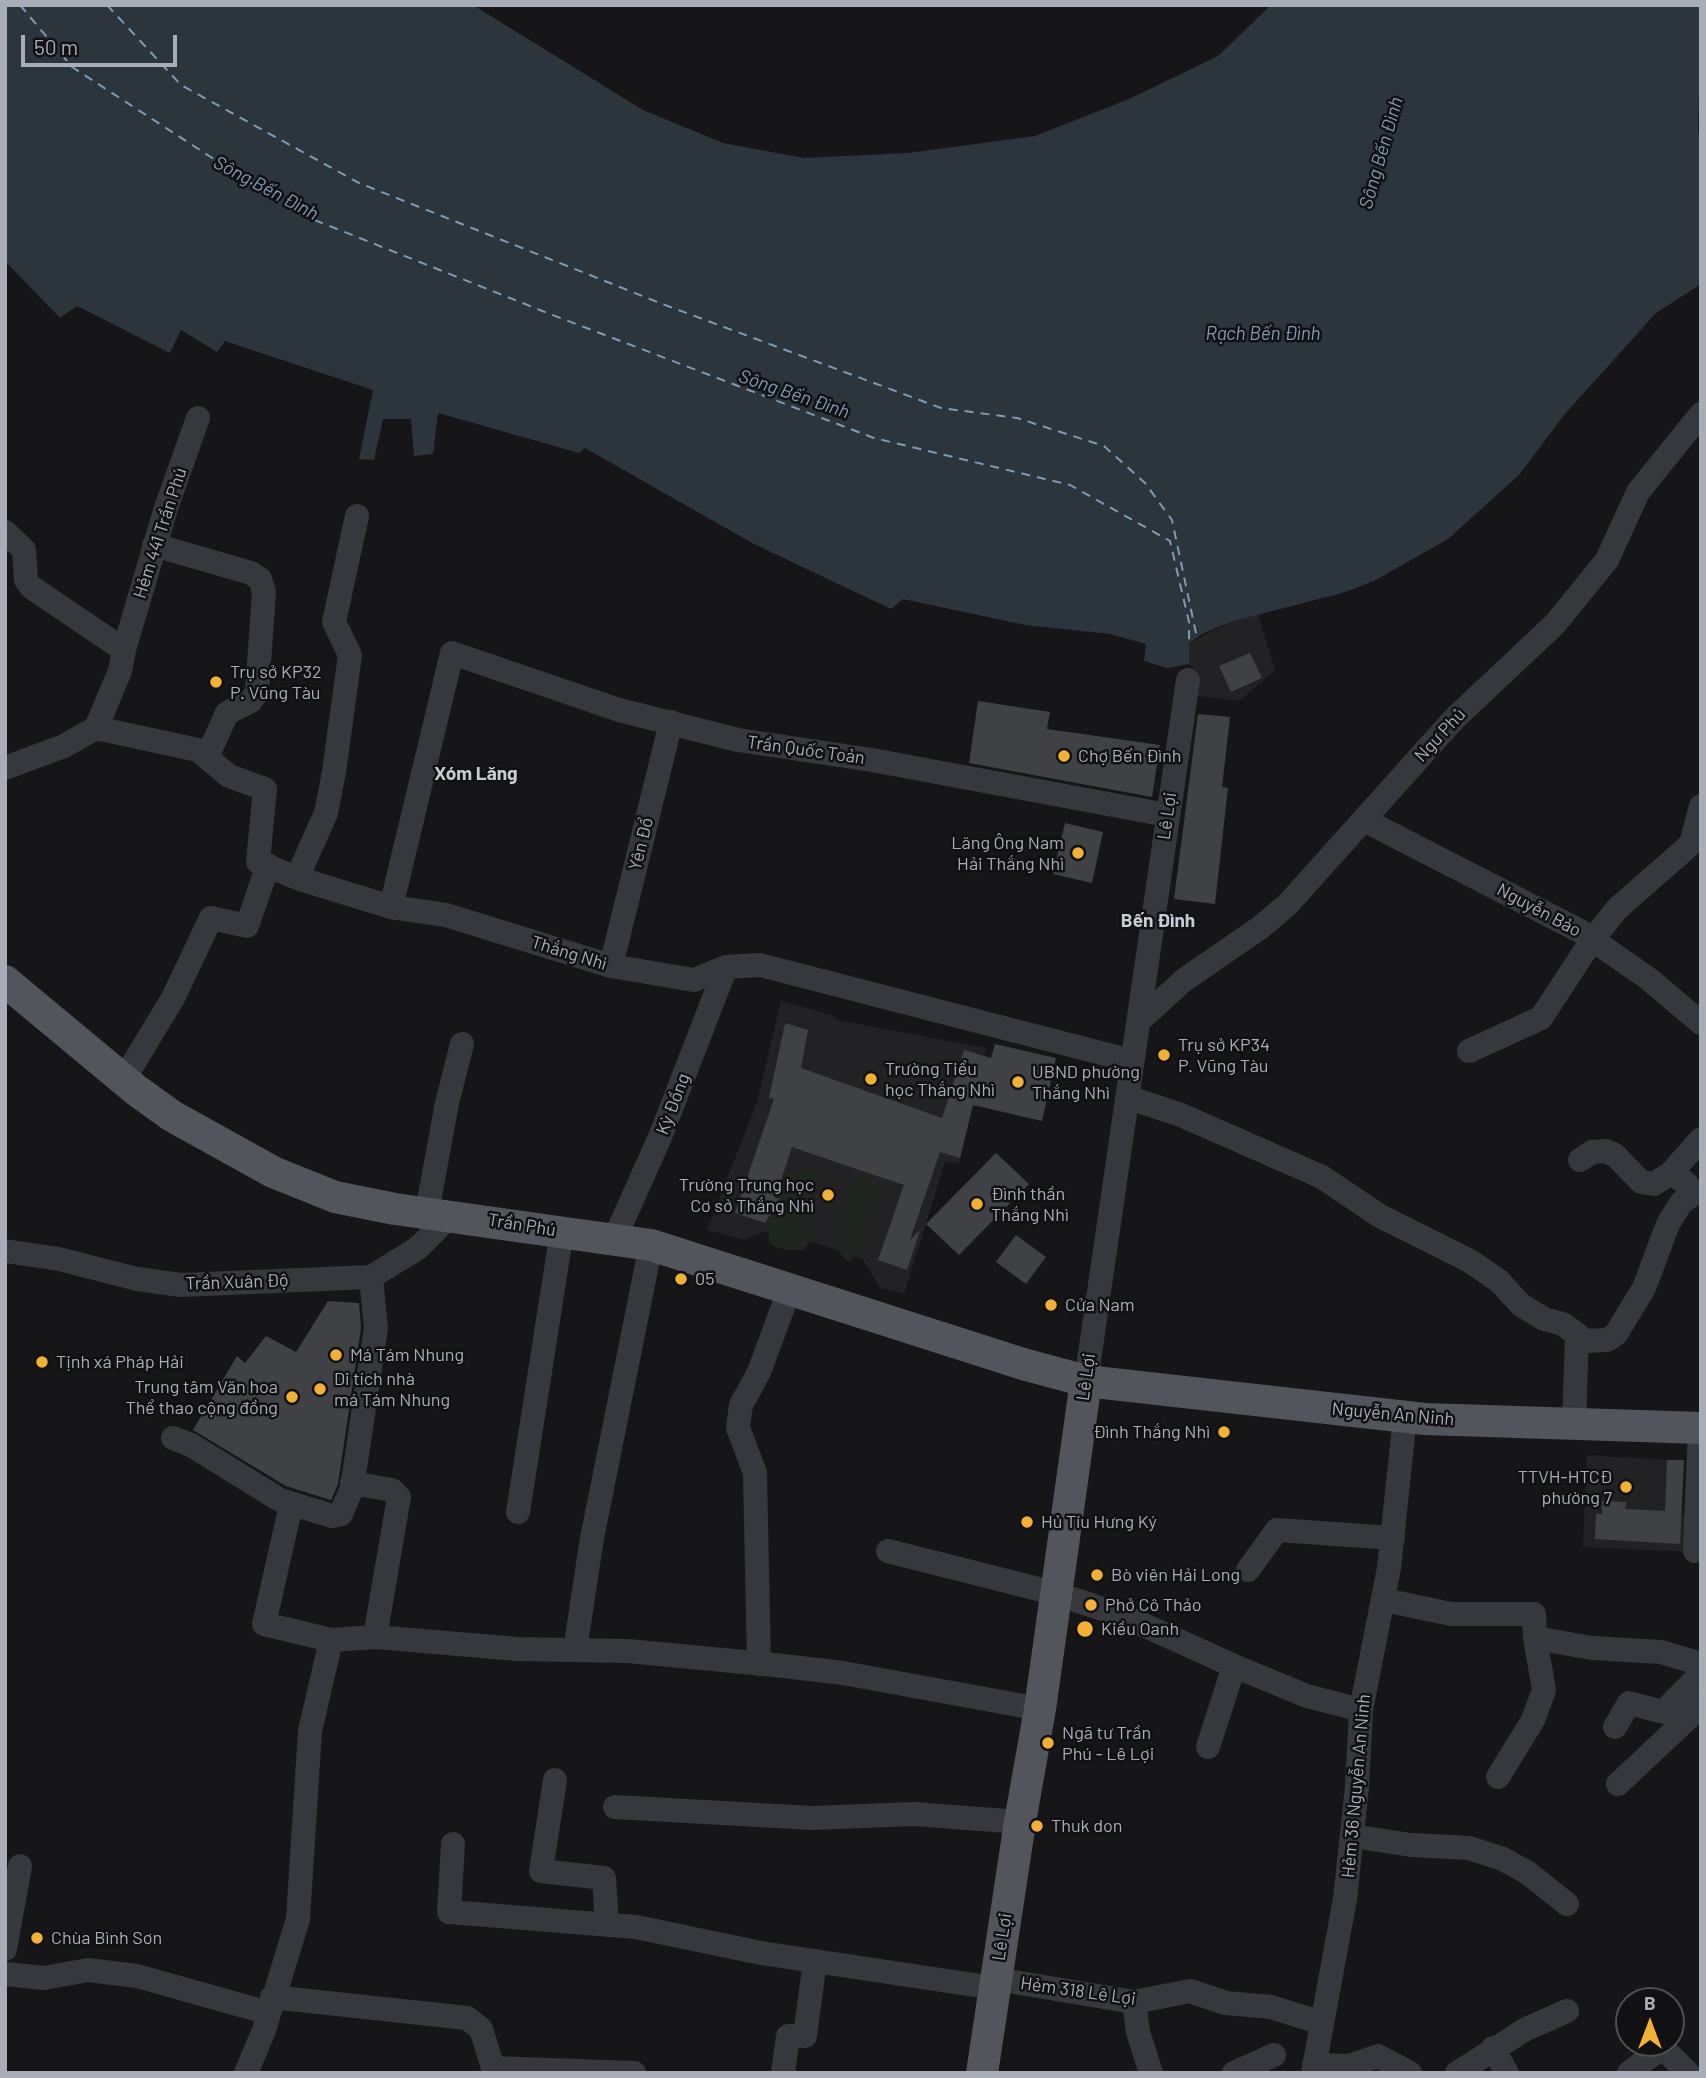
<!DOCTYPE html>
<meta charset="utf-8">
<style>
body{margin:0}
#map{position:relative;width:1706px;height:2078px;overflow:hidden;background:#161618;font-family:Barlow,sans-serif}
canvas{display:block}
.frame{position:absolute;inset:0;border:7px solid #a8adb8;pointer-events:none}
.north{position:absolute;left:1615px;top:1987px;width:70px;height:70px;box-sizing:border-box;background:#111113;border:2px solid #4d4f55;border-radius:50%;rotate:0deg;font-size:19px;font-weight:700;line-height:28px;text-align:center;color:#a8adb8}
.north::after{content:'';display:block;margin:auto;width:24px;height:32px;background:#f2b134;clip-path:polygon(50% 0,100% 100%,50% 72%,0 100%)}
.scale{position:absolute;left:21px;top:35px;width:156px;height:32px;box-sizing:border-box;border:4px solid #a8adb8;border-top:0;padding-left:9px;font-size:21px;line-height:24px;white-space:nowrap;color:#a8adb8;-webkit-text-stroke:5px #111113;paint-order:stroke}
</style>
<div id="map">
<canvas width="1706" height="2078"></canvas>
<div class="frame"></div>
<div class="north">B</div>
<div class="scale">50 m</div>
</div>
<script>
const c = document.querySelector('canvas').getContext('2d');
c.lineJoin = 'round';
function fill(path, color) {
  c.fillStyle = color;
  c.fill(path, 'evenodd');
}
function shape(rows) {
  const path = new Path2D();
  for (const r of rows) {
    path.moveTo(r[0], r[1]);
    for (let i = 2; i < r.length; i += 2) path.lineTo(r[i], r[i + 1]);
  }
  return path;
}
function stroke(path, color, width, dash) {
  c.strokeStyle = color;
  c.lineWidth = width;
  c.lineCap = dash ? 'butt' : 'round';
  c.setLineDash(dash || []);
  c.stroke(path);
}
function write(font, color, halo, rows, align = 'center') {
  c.font = font + ' Barlow,sans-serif';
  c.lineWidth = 5;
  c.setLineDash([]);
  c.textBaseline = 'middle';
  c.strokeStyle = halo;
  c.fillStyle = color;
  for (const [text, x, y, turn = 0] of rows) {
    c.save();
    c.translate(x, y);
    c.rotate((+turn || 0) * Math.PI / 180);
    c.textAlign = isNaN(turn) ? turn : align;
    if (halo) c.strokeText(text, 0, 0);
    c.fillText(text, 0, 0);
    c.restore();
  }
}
fill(shape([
 [1258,614,1275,671,1239,701,1198,696,1198,674,1189,664,1189,643,1230,622],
 [781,1001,832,1015,837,1020,986,1048,959,1164,945,1162,904,1294,880,1288,863,1259,772,1229,743,1240,707,1230,757,1102],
 [1587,1455,1667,1460,1665,1513,1693,1515,1692,1552,1583,1547]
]), '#222225');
fill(shape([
 [807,1168,819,1174,824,1186,812,1191,815,1203,809,1208,809,1223,815,1225,815,1236,803,1250,787,1250,773,1246,769,1243,767,1219,780,1200,775,1198,780,1181,787,1181,792,1173],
 [865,1172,883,1189,862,1250,848,1262,838,1251,835,1240,836,1231,842,1225,836,1216,837,1210,843,1207,848,1200,847,1192]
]), '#1e261f');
fill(shape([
 [5,5,473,5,643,110,723,143,804,158,908,153,1035,136,1129,99,1218,56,1271,5,1701,5,1698,131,1701,141,1701,284,1656,313,1564,415,1519,475,1448,539,1374,581,1342,593,1230,622,1202,634,1189,643,1189,664,1167,668,1144,661,1146,644,1110,634,1025,625,903,599,891,609,754,544,585,448,579,453,438,413,433,454,414,456,411,419,383,419,374,460,359,459,373,390,225,341,217,352,181,330,170,353,77,306,60,318,5,261]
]), '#2c353c');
stroke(shape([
 [20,5,72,67,297,213,550,314,874,438,1070,485,1170,541,1189,622,1189,641],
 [107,5,181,85,359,183,665,305,941,408,1017,418,1104,446,1145,483,1172,520,1197,638]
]), '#7f9bb3', 2, [9, 7]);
fill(shape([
 [1250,653,1262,678,1231,692,1219,666],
 [978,701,1050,712,1047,729,1160,745,1152,797,969,763],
 [1198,714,1230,717,1222,787,1228,788,1215,904,1174,899],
 [1065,823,1103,832,1092,883,1053,874],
 [785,1023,808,1030,801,1068,942,1118,964,1050,991,1058,995,1044,1056,1058,1042,1121,973,1105,960,1158,940,1152,910,1240,920,1230,907,1270,878,1260,904,1185,865,1172,792,1147,775,1198,780,1199,765,1223,735,1213,774,1099,769,1098],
 [996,1153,1029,1184,959,1255,926,1224],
 [1016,1235,1046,1257,1026,1284,996,1262],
 [328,1301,359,1303,361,1328,338,1484,331,1500,286,1486,193,1430,237,1356,245,1363,266,1336,296,1352],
 [1667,1460,1684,1460,1680,1544,1595,1539,1596,1514,1602,1514,1602,1501,1626,1502,1625,1509,1665,1511]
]), '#404145');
stroke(shape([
 [5,532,24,550,26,580,31,587,124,650,120,671,96,728,64,746,5,768],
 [154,545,251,573,260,579,264,592,257,692,251,701,227,713,207,757],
 [124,650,166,508,198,418],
 [96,728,198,750,229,776,265,789,258,862,297,878,391,907,446,915,611,966,694,980,726,967,760,965,1132,1061],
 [1364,820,1580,931,1649,979,1701,1023],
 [297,878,326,813,334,772,350,655,334,622,357,516],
 [391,907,452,653,619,710,738,740,872,760,1167,815],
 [611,966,671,722],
 [1139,1021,1184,980,1261,927,1288,904,1454,719,1555,624,1607,560,1638,492,1701,414],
 [1469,1051,1541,1018,1592,940,1618,908,1691,844,1701,806],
 [124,1079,173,998,211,918,247,926,268,865],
 [1127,1097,1181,1115,1322,1177,1380,1216,1470,1261,1499,1281,1521,1305,1544,1319,1563,1324,1586,1341,1607,1340,1616,1334,1644,1288,1668,1224,1681,1203,1692,1195,1687,1184,1671,1173],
 [1580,1160,1592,1152,1605,1151,1615,1155,1641,1182,1654,1184,1671,1173,1701,1139],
 [427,1212,447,1103,462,1044],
 [614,1240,660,1137,726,967],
 [5,1251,59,1259,137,1279,181,1285,371,1277,418,1248,451,1215],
 [1086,1381,1188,680],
 [1574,1424,1577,1335],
 [173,1438,191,1445,280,1500,332,1516,341,1514,352,1488,376,1328,371,1277],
 [352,1483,392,1490,399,1497,375,1637],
 [291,1505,264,1624,331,1640],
 [518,1512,562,1231],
 [888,1551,1054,1593,1124,1616,1234,1666],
 [1695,1551,1700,1428],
 [1248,1570,1277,1530,1393,1538],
 [1384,1600,1451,1614,1534,1614,1535,1638,1592,1648,1661,1652,1701,1664],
 [575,1650,592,1538,651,1245],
 [759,1664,755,1473,738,1428,741,1405,759,1372,790,1288],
 [1615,1727,1629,1703,1663,1712,1701,1674],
 [1208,1747,1234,1666,1307,1696,1361,1710],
 [1498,1777,1533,1720,1544,1690,1535,1638],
 [555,1780,541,1871,604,1878,607,1925],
 [1618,1784,1701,1706],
 [615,1807,812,1818,914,1814,1020,1822],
 [1352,1836,1411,1845,1469,1848,1503,1859,1528,1873,1567,1904],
 [453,1844,449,1912,636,1927,761,1953,994,1988],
 [5,1949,20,1866],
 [5,1974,44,1978,88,1970,137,1976,269,2013],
 [996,1979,1134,2002,1190,1991,1226,2003,1271,2007,1322,2023],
 [272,1997,467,2018,481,2029,493,2068,634,2073],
 [1134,2002,1138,2032,1151,2073],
 [1493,2048,1507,2073],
 [1314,2065,1349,2066,1378,2056,1410,2073],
 [246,2073,264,2030,298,1919,310,1731,331,1640,375,1637,517,1649,628,1651,775,1665,843,1673,1040,1709],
 [783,2073,788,2036,805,2036,815,1961],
 [1234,2073,1274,2055],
 [1313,2073,1345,1899,1357,1787,1361,1710,1389,1568,1405,1417],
 [1457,2073,1526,2029,1567,2011],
 [1629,2073,1662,2047,1688,2073]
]), '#37383d', 24);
stroke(shape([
 [5,981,136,1090,172,1116,273,1172,335,1197,395,1209,651,1245,1023,1364,1086,1381,1425,1419,1701,1428],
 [982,2073,1020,1822,1040,1709,1086,1381]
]), '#53555c', 32);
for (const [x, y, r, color] of [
 [216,682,7,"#f2b134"],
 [1064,756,7,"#f2b134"],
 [1078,853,7,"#f2b134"],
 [1164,1055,7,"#f2b134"],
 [871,1079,7,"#f2b134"],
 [1018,1082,7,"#f2b134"],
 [828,1195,7,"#f2b134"],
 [977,1204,7,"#f2b134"],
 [681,1279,7,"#f2b134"],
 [1051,1305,7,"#f2b134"],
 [336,1355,7,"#f2b134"],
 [42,1362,7,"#f2b134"],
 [320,1389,7,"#f2b134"],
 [292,1397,7,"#f2b134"],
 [1224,1432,7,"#f2b134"],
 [1626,1487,7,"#f2b134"],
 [1027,1522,7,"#f2b134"],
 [1097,1575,7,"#f2b134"],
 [1091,1605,7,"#f2b134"],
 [1085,1629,9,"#f2b134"],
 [1048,1743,7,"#f2b134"],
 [1037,1826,7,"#f2b134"],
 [37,1938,7,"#f2b134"]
]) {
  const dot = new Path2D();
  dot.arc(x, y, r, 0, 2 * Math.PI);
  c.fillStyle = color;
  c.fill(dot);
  stroke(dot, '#111113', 2.5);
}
write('18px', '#a8adb8', '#111113', [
 ["Hẻm 441 Trần Phú",160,533,-72],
 ["Ngư Phủ",1440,735,-47],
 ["Trần Quốc Toản",806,750,8],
 ["Lê Lợi",1167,816,-82],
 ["Yên Đổ",641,844,-76],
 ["Nguyễn Bảo",1539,910,28],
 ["Thắng Nhì",569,953,17],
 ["Kỳ Đồng",673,1104,-69],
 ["Trần Phú",522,1225,9],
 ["Trần Xuân Độ",237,1282,-2],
 ["Lê Lợi",1086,1377,-82],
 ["Nguyễn An Ninh",1393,1414,5],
 ["Hẻm 36 Nguyễn An Ninh",1356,1786,-85],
 ["Lê Lợi",1002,1937,-81],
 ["Hẻm 318 Lê Lợi",1078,1991,8]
]);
write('18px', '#a8adb8', '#111113', [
 ["Trụ sở KP32",230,672],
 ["P. Vũng Tàu",230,693],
 ["Chợ Bến Đình",1078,756],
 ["Lăng Ông Nam",1064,843,"right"],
 ["Hải Thắng Nhì",1064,864,"right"],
 ["Trụ sở KP34",1178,1045],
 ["P. Vũng Tàu",1178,1066],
 ["Trường Tiểu",885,1069],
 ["học Thắng Nhì",885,1090],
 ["UBND phường",1032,1072],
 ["Thắng Nhì",1032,1093],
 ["Trường Trung học",814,1185,"right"],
 ["Cơ sở Thắng Nhì",814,1206,"right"],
 ["Đình thần",991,1194],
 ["Thắng Nhì",991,1215],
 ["05",695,1279],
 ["Cửa Nam",1065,1305],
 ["Má Tám Nhung",350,1355],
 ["Tịnh xá Pháp Hải",56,1362],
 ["Di tích nhà",334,1379],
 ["má Tám Nhung",334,1400],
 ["Trung tâm Văn hoa",278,1387,"right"],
 ["Thể thao cộng đồng",278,1408,"right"],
 ["Đình Thắng Nhì",1210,1432,"right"],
 ["TTVH-HTCĐ",1612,1477,"right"],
 ["phường 7",1612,1498,"right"],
 ["Hủ Tíu Hưng Ký",1041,1522],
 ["Bò viên Hải Long",1111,1575],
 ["Phở Cô Thảo",1105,1605],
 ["Kiều Oanh",1101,1629],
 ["Ngã tư Trần",1062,1733],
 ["Phú - Lê Lợi",1062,1754],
 ["Thuk don",1051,1826],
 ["Chùa Bình Sơn",51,1938]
], 'left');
write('italic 19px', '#7f9bb3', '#111113', [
 ["Sông Bến Đình",1381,153,-74],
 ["Sông Bến Đình",266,188,28],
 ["Rạch Bến Đình",1263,334],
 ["Sông Bến Đình",794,394,19]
]);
write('bold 19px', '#c9ccd4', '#111113', [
 ["Xóm Lăng",476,774],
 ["Bến Đình",1158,921]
]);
</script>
